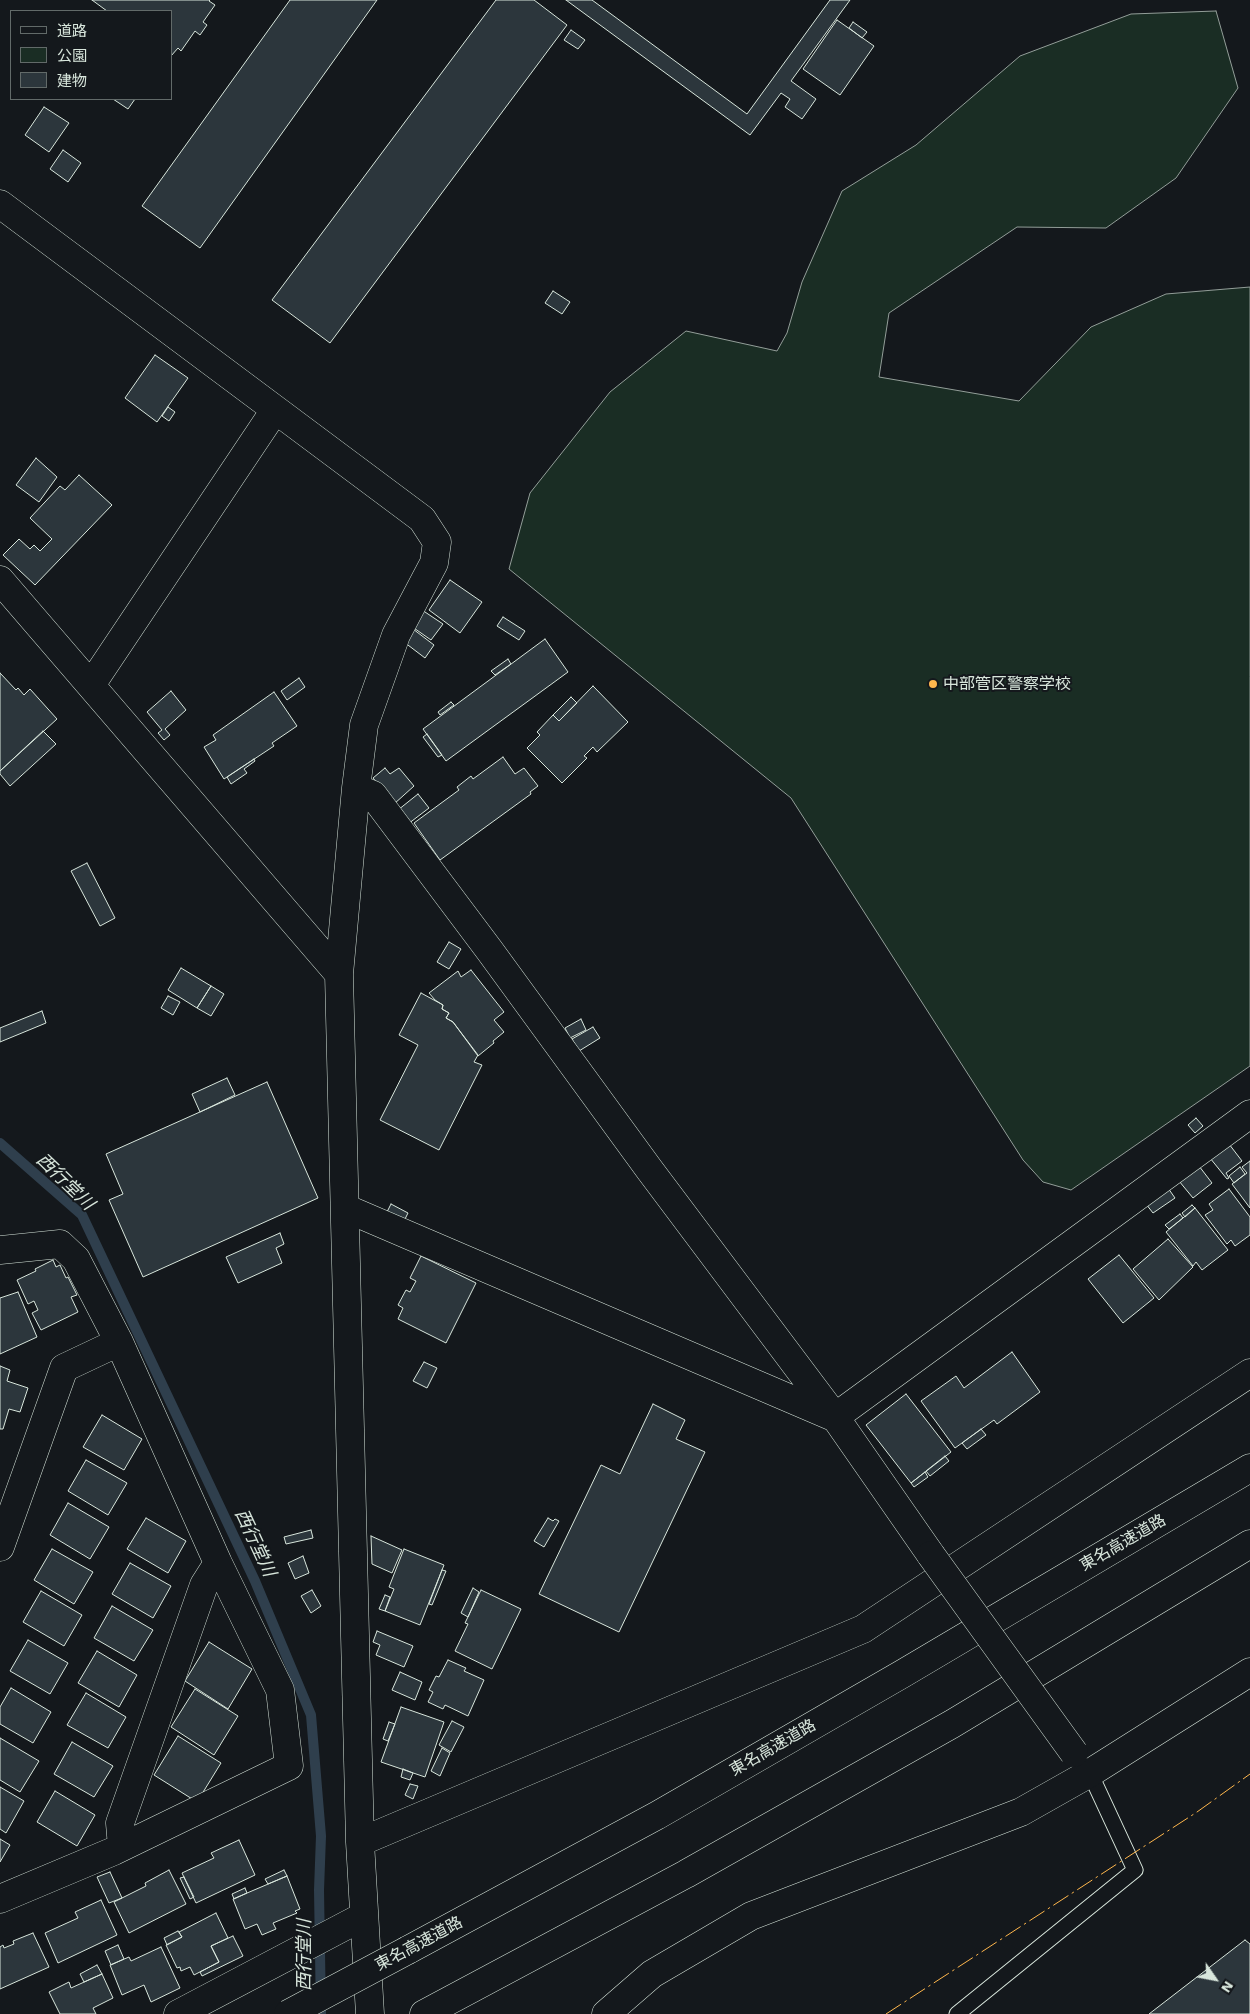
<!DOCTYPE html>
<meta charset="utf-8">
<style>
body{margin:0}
#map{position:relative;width:1250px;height:2014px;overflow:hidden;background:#14181c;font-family:"Work Sans","Noto Sans JP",sans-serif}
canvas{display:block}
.legend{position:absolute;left:10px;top:10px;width:162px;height:90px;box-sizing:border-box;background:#14181c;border:1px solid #626a69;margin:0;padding:6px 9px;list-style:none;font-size:15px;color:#d8e6dc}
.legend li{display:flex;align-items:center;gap:10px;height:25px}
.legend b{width:25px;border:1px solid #626a69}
.north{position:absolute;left:1190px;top:1954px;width:50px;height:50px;-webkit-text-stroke:4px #14181c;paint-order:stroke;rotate:123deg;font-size:14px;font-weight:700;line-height:20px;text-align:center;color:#d8e6dc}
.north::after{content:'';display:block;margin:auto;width:18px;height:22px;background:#d8e6dc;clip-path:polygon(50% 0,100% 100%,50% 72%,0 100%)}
</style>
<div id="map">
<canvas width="1250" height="2014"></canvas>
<ul class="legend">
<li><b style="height:6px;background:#14181c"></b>道路</li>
<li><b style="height:14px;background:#1a2d24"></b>公園</li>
<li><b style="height:14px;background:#2c363c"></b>建物</li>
</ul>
<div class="north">N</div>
</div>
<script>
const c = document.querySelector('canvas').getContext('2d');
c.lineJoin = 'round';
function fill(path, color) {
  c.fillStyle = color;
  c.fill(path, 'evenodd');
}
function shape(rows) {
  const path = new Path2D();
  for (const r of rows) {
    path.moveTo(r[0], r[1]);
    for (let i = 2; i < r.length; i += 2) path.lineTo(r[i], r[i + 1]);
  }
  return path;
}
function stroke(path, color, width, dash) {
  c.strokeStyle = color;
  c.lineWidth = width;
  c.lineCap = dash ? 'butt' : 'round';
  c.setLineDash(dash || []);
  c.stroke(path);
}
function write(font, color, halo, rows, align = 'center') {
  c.font = font + ' "Work Sans","Noto Sans JP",sans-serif';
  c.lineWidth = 4;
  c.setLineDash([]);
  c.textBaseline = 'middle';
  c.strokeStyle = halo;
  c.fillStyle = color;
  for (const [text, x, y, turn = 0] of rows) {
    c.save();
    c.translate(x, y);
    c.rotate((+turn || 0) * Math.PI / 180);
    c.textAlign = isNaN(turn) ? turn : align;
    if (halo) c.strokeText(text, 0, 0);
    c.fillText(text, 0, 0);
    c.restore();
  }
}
const green = shape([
 [1216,11,1238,88,1176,178,1106,228,1017,227,889,313,879,377,1019,401,1091,327,1166,294,1250,287,1250,1066,1071,1190,1043,1182,1023,1160,791,798,509,569,530,493,610,392,686,331,777,351,787,333,802,282,842,191,916,145,1020,56,1131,14,1216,11]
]);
fill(green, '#1a2d24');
stroke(green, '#939e99', 1);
stroke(shape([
 [0,1143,82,1215,255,1581,311,1715,321,1836,319,1890,321,2014]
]), '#2f3f4d', 10);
const building = shape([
 [92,0,210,0,209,1,215,5,203,22,207,25,200,35,195,31,181,51,178,48,171,56,171,11,107,11,92,0],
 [290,0,377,0,200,248,142,206,290,0],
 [496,0,534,0,567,25,330,343,272,300,496,0],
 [566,0,592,0,747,114,830,0,850,0,791,81,816,99,802,119,785,107,790,99,781,93,750,135,566,0],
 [837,20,874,46,840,95,803,69,837,20],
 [853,22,867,32,862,38,849,28,853,22],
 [571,30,585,40,578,49,564,40,571,30],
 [113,99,135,99,128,109,113,99],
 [44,107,69,123,49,152,25,135,44,107],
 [63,150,81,163,68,182,50,169,63,150],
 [553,291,570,302,562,314,545,303,553,291],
 [155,355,188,378,157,422,125,398,155,355],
 [168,407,175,412,169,421,162,416,168,407],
 [36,458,57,477,39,502,16,485,36,458],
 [79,475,112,505,35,585,3,555,19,539,30,549,34,545,40,551,52,539,30,518,60,486,65,490,79,475],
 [450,580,482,602,460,633,429,610,450,580],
 [422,610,443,624,431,640,411,626,422,610],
 [503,617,525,631,519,640,497,626,503,617],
 [413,629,434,645,425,658,404,642,413,629],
 [545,639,568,672,446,761,423,729,545,639],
 [508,659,511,664,495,675,491,671,508,659],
 [0,673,16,690,18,688,24,695,30,689,57,719,0,771,0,673],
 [299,678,305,687,287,700,281,691,299,678],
 [593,686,628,722,597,752,593,747,584,756,587,758,562,783,527,748,540,735,537,732,553,715,559,721,593,686],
 [171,691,186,710,165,729,170,735,164,740,158,733,162,730,147,712,171,691],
 [274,692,297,726,272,743,274,746,224,779,204,747,216,740,213,735,274,692],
 [571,697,577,703,559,721,553,715,571,697],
 [451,702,454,705,440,715,438,712,451,702],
 [43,731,56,744,10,786,0,774,0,771,43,731],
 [427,734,442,755,438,757,423,737,427,734],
 [503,757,515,774,524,768,538,786,530,792,531,794,440,860,414,823,459,790,457,787,471,776,473,779,503,757],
 [254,759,255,761,244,769,247,773,231,784,227,777,254,759],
 [385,768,390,774,399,768,414,786,394,804,373,778,385,768],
 [418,794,429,808,408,824,398,810,418,794],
 [87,863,115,918,100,926,71,871,87,863],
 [449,942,461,949,449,969,437,962,449,942],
 [181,968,211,986,197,1008,168,990,181,968],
 [471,970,504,1012,494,1020,504,1032,493,1041,494,1043,478,1056,453,1022,446,1018,449,1013,442,1009,443,1005,435,1000,429,993,458,971,461,977,471,970],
 [211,986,224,994,211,1016,197,1008,211,986],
 [421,993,443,1005,442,1009,449,1013,446,1018,453,1022,478,1055,474,1062,482,1065,439,1150,380,1120,418,1045,399,1035,421,993],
 [168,996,180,1002,173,1015,161,1008,168,996],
 [42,1011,46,1023,0,1042,0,1028,42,1011],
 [581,1019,586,1030,570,1038,565,1028,581,1019],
 [593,1027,600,1038,579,1051,572,1039,593,1027],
 [227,1078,235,1095,200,1112,192,1094,227,1078],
 [267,1082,318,1198,143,1277,109,1200,123,1194,106,1154,267,1082],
 [1196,1118,1203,1126,1195,1133,1188,1125,1196,1118],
 [1229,1144,1242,1161,1226,1173,1229,1178,1227,1179,1210,1158,1229,1144],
 [1250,1161,1250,1208,1232,1184,1247,1173,1242,1167,1250,1161],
 [1199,1166,1212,1183,1193,1198,1179,1181,1199,1166],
 [1240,1167,1245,1174,1234,1183,1229,1176,1240,1167],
 [1168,1188,1175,1198,1153,1213,1146,1204,1168,1188],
 [1229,1189,1250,1217,1250,1235,1235,1246,1231,1240,1227,1244,1205,1215,1213,1210,1209,1204,1229,1189],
 [391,1204,408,1213,403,1223,386,1214,391,1204],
 [1192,1205,1195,1208,1185,1217,1182,1213,1192,1205],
 [1195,1208,1228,1250,1202,1270,1196,1262,1193,1266,1166,1232,1195,1208],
 [1180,1214,1183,1218,1169,1229,1165,1225,1180,1214],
 [280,1233,284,1244,276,1248,282,1263,238,1283,226,1257,280,1233],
 [1168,1239,1193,1267,1159,1300,1133,1269,1168,1239],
 [1119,1255,1154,1298,1123,1323,1088,1279,1119,1255],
 [421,1256,476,1283,446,1343,398,1319,403,1308,398,1305,406,1290,410,1292,416,1281,410,1278,421,1256],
 [53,1260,56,1267,60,1265,66,1278,68,1277,77,1295,71,1297,78,1312,41,1330,32,1313,38,1310,34,1301,28,1304,17,1280,36,1271,35,1269,53,1260],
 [18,1292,37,1337,0,1354,0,1298,18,1292],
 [1012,1352,1040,1392,997,1424,994,1420,955,1448,921,1401,956,1376,964,1388,1012,1352],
 [424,1362,437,1368,427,1388,413,1381,424,1362],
 [0,1366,10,1370,7,1381,28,1388,20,1412,9,1409,3,1429,0,1429,0,1366],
 [906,1394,951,1452,911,1483,866,1425,906,1394],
 [653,1404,685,1420,676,1439,705,1452,619,1632,539,1594,601,1465,620,1474,653,1404],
 [102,1415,142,1439,124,1470,83,1447,102,1415],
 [981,1429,986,1435,967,1449,962,1443,981,1429],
 [945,1456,949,1461,930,1476,926,1471,945,1456],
 [86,1460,127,1483,108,1515,68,1491,86,1460],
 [925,1472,928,1477,914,1487,911,1483,925,1472],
 [68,1503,109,1527,90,1559,50,1535,68,1503],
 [146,1518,186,1541,168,1573,127,1549,146,1518],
 [548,1518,553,1521,555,1519,559,1521,544,1547,534,1541,548,1518],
 [311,1530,313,1538,286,1544,284,1537,311,1530],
 [371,1536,402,1550,392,1573,372,1564,371,1536],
 [52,1549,93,1572,74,1604,34,1580,52,1549],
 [404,1549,444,1565,420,1625,385,1611,394,1589,389,1587,404,1549],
 [303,1556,309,1573,295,1579,288,1563,303,1556],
 [130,1563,171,1586,153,1618,112,1594,130,1563],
 [442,1570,446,1571,432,1605,429,1604,442,1570],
 [473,1588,479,1592,468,1617,461,1613,473,1588],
 [312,1590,321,1606,311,1613,301,1596,312,1590],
 [481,1590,521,1609,492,1669,455,1651,468,1624,465,1623,481,1590],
 [41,1591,82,1615,64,1646,23,1622,41,1591],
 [385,1595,390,1597,385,1611,379,1609,385,1595],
 [112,1606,153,1630,134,1661,94,1638,112,1606],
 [377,1631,413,1646,404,1667,376,1655,380,1645,373,1642,377,1631],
 [28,1640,68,1663,50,1694,10,1671,28,1640],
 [209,1642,252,1669,228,1709,185,1681,209,1642],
 [97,1651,137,1675,119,1707,78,1683,97,1651],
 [448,1660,466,1668,464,1671,484,1680,468,1716,445,1705,443,1709,428,1702,433,1692,429,1690,436,1676,439,1677,448,1660],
 [400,1672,422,1682,415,1700,392,1690,400,1672],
 [11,1688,51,1712,33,1743,0,1724,0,1707,11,1688],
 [195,1689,238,1716,214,1755,171,1727,195,1689],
 [86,1693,126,1717,108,1748,67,1725,86,1693],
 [401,1707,444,1722,425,1777,381,1762,401,1707],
 [452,1721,464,1727,451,1752,439,1745,452,1721],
 [389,1722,395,1724,388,1741,383,1739,389,1722],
 [178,1736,221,1763,197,1802,154,1775,178,1736],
 [0,1738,39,1761,20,1792,0,1780,0,1738],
 [72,1742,113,1766,94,1797,54,1774,72,1742],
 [442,1748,450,1753,440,1776,431,1771,442,1748],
 [403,1769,413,1773,410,1780,401,1777,403,1769],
 [410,1784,418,1786,413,1799,405,1795,410,1784],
 [0,1787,24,1801,6,1833,0,1829,0,1787],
 [55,1791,95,1815,77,1846,37,1822,55,1791],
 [0,1839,10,1845,0,1862,0,1839],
 [239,1840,255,1875,196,1903,182,1873,214,1858,211,1853,239,1840],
 [169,1870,186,1904,129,1933,114,1902,146,1886,145,1883,169,1870],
 [284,1870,287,1876,268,1884,265,1879,284,1870],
 [110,1872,122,1898,109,1903,97,1877,110,1872],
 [287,1876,300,1909,295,1911,297,1913,273,1923,276,1929,262,1935,257,1924,245,1929,233,1899,287,1876],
 [184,1877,194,1897,190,1899,180,1878,184,1877],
 [245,1888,247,1893,234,1899,232,1894,245,1888],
 [101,1900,117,1935,58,1963,45,1933,78,1918,75,1912,101,1900],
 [216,1913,228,1938,211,1946,219,1962,194,1975,190,1967,181,1971,180,1967,177,1968,166,1945,182,1937,179,1932,216,1913],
 [178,1931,182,1937,167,1945,164,1938,178,1931],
 [33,1933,49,1967,0,1989,0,1947,3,1945,4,1948,14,1944,13,1941,33,1933],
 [233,1936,243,1956,202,1976,200,1972,219,1962,211,1946,233,1936],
 [1245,1940,1250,1944,1250,2014,1149,2014,1245,1940],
 [118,1945,124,1959,111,1965,105,1951,118,1945],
 [161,1947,180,1988,151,2002,144,1985,122,1995,110,1965,129,1957,131,1961,161,1947],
 [97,1965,102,1974,84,1982,80,1974,97,1965],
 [102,1974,113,1998,93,2008,96,2014,60,2014,49,1992,69,1982,71,1988,102,1974]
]);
fill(building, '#2c363c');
stroke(building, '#d8e6dc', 1);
const service = shape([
 [957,2014,1135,1870,1090,1773]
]);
const minor = shape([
 [0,204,422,519,437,542,434,563,396,635,364,725,356,788,339,974,360,1842,370,2014],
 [0,580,339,974],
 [91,685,275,410],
 [356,788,373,795,490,951,649,1169,835,1417,931,1555],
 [345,1208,833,1417],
 [0,1250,60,1244,76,1259,119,1342,218,1563,280,1690,289,1766,114,1851,0,1899],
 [835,1417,1250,1114],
 [0,1547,64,1368,119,1342],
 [360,1842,863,1629,1250,1373],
 [122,1847,120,1823,204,1585,218,1563],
 [178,2014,364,1916],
 [606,2014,652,1974,751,1916,1021,1812,1090,1773,1250,1672]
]);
const motorway = shape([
 [408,1950,656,1816,902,1674,1250,1468],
 [424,2014,686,1874,952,1724,1250,1544]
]);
stroke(service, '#d8e6dc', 17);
stroke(minor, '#d8e6dc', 29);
stroke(motorway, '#d8e6dc', 29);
stroke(service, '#14181c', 15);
stroke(minor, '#14181c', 28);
stroke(motorway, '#14181c', 28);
const minorBridge = shape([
 [931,1555,1074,1753]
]);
const motorwayBridge = shape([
 [288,2014,408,1950]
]);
stroke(minorBridge, '#d8e6dc', 29, []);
stroke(motorwayBridge, '#d8e6dc', 29, []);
stroke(minorBridge, '#14181c', 28);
stroke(motorwayBridge, '#14181c', 28);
stroke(shape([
 [886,2014,1197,1812,1250,1774]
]), '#ffb74d', 1, [18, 4, 2.5, 4]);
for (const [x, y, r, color] of [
 [933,684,5,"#ffb74d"]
]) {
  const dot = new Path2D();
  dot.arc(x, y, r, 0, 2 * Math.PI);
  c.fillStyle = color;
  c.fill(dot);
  stroke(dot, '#14181c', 2);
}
write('16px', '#d8e6dc', '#14181c', [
 ["中部管区警察学校",943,684]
], 'left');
write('16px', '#d8e6dc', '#14181c', [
 ["東名高速道路",1123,1543,-30],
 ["東名高速道路",773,1748,-30],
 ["東名高速道路",419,1944,-28]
]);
write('italic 18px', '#d8e6dc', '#14181c', [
 ["西行堂川",65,1182,44],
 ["西行堂川",255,1543,65],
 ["西行堂川",305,1955,-90]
]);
</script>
